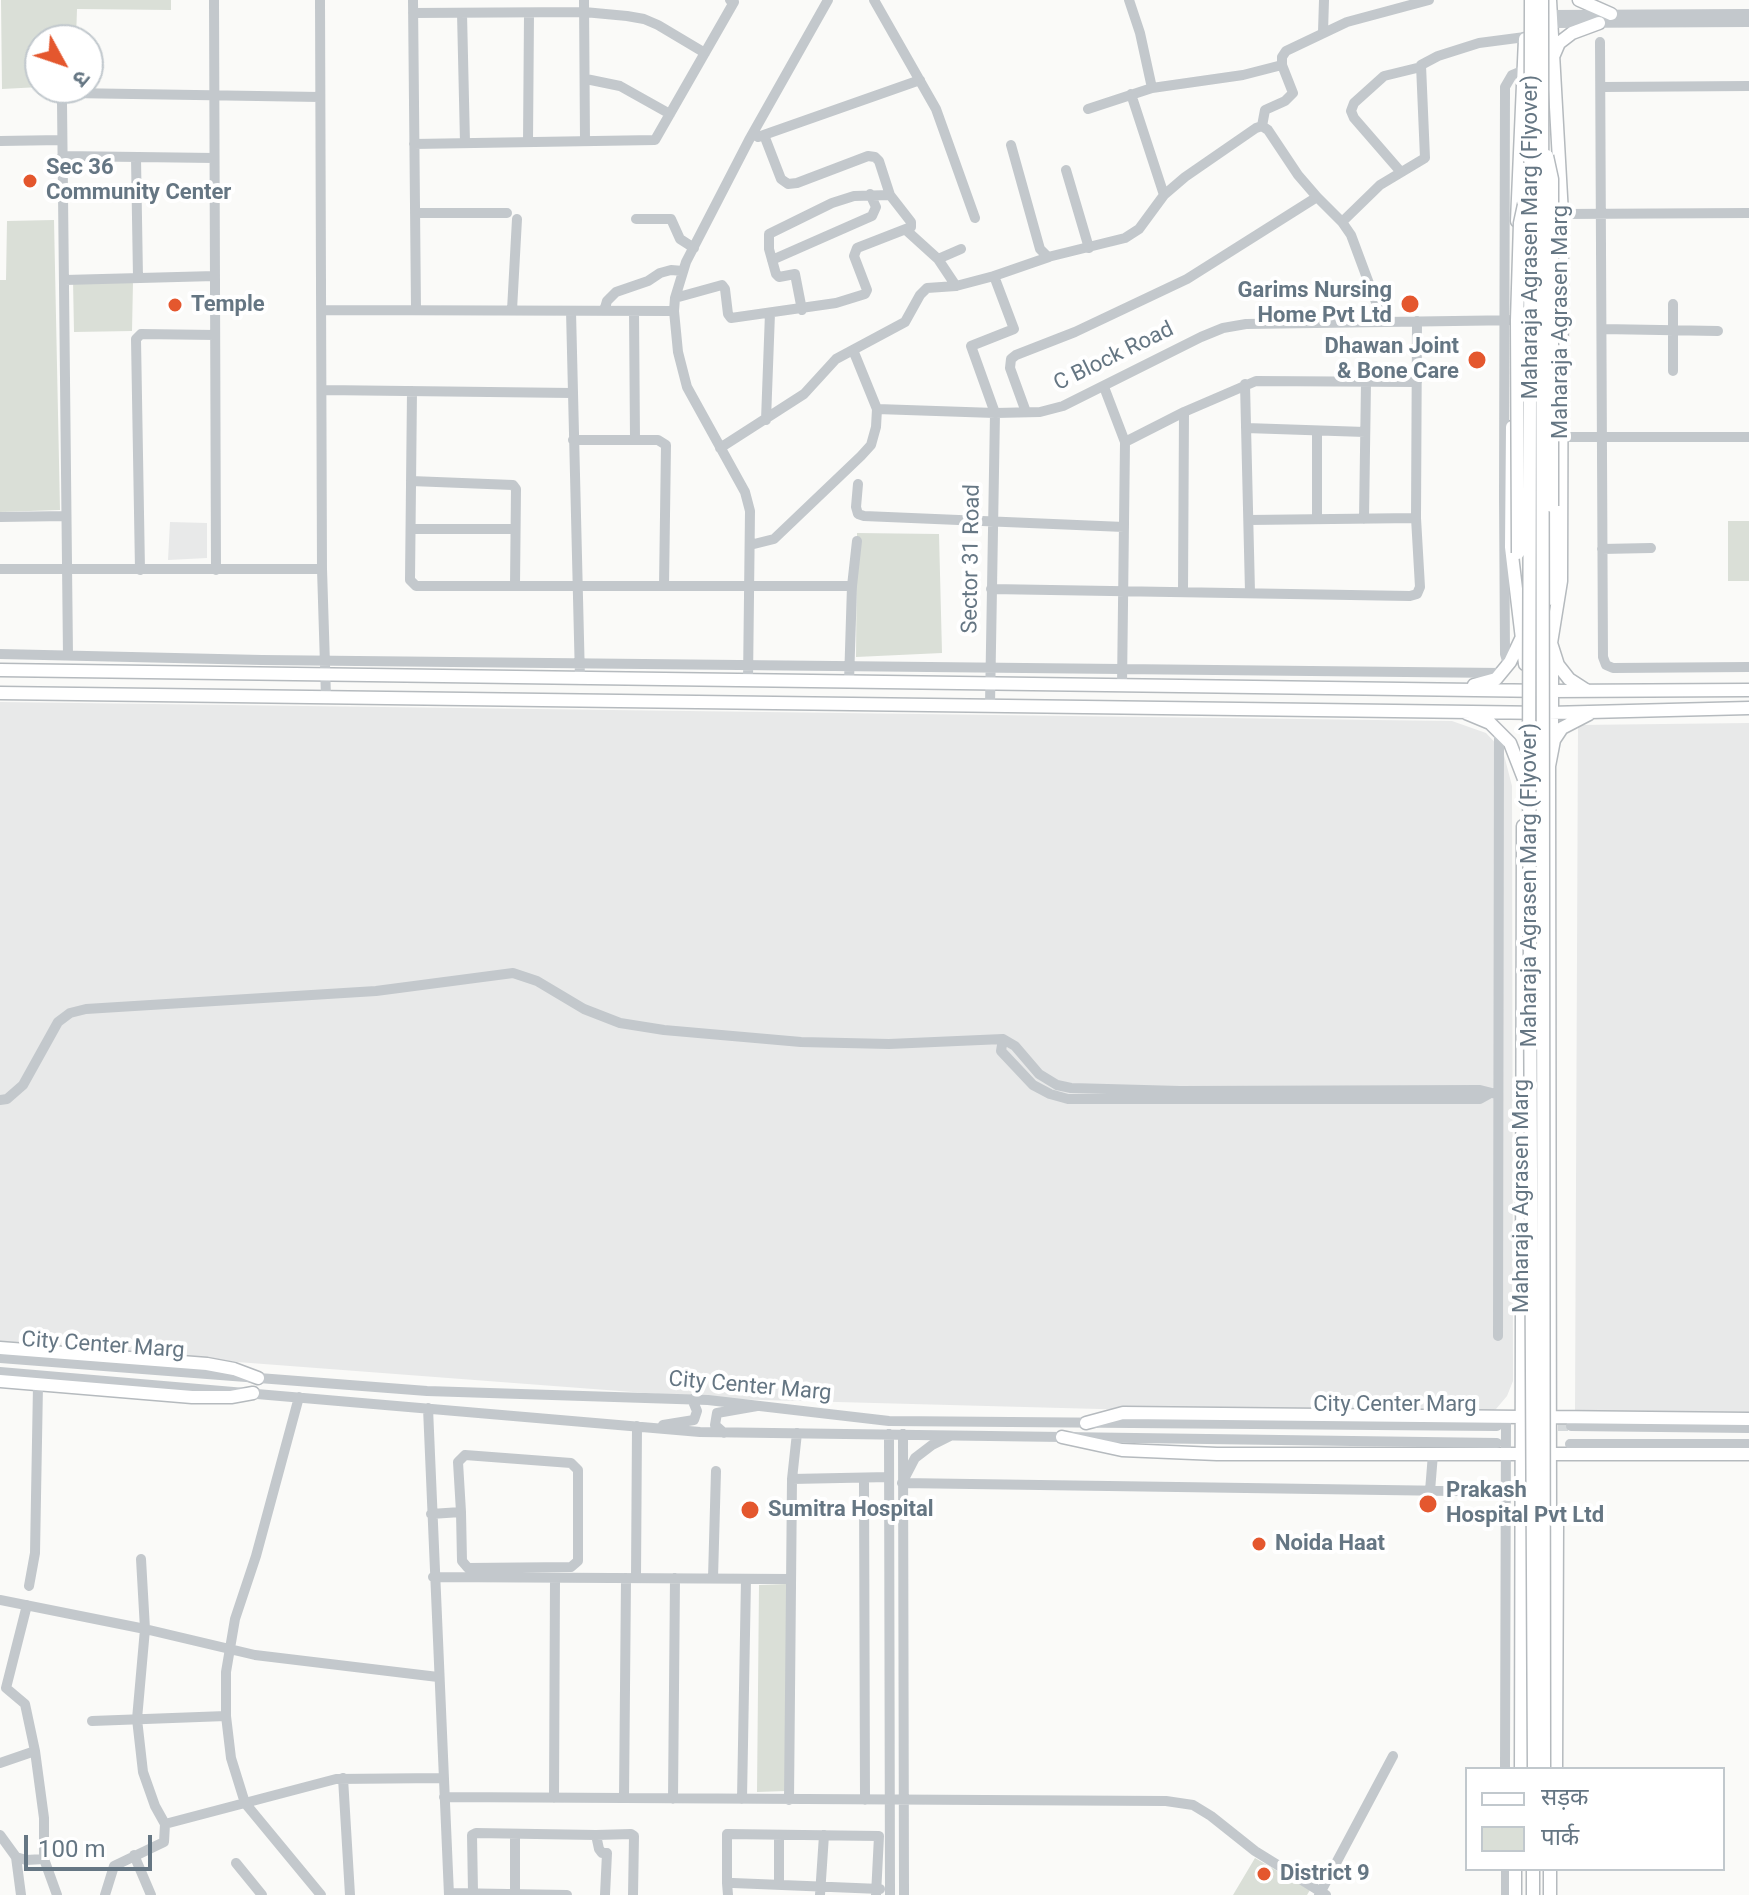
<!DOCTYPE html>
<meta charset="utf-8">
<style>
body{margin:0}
#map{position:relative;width:1749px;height:1895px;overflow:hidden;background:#fafaf8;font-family:Roboto,"Noto Sans Devanagari",sans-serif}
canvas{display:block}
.legend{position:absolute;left:1465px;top:1767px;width:260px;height:104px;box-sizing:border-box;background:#fff;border:2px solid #c1c8cd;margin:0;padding:10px 14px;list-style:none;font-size:24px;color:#657683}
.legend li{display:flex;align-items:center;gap:16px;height:40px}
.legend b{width:40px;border:2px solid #c1c8cd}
.north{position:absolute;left:24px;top:24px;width:80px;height:80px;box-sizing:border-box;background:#fff;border:2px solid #c1c8cd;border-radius:50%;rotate:130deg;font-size:22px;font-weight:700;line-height:32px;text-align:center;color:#657683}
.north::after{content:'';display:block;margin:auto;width:28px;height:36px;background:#e4572e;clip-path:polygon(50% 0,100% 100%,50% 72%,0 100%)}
.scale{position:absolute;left:24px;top:1835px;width:128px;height:36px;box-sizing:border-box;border:4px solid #657683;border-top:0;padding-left:10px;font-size:24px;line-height:28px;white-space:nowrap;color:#657683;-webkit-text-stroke:6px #fff;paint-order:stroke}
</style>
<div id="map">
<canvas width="1749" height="1895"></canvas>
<ul class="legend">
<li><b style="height:10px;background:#fff"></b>सड़क</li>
<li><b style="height:22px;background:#dadfd7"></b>पार्क</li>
</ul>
<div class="north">उ</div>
<div class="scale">100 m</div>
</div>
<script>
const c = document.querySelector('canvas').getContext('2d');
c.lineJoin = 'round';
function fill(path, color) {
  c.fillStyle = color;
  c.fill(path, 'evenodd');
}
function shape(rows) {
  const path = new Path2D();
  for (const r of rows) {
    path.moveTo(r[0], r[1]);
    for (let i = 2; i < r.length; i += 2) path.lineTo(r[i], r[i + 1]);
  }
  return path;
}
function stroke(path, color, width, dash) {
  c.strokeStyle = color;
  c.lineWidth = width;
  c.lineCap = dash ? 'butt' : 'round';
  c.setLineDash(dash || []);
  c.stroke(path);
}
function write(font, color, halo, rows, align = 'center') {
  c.font = font + ' Roboto,sans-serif';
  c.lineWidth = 8;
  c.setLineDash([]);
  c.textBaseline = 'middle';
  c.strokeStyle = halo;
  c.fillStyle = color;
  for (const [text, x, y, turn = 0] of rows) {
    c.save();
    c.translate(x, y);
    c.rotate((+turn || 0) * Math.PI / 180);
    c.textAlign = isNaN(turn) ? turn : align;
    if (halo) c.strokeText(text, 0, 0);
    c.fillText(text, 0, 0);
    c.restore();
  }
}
fill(shape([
 [170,522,207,523,207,558,168,560],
 [0,702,1452,721,1486,733,1503,751,1512,786,1513,1381,1507,1396,1496,1409,1474,1419,725,1399,0,1344],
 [1749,723,1749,1412,1575,1412,1578,725]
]), '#e8e9e9');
fill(shape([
 [1,0,171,0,171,10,77,9,76,40,40,40,40,87,2,89],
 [54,220,60,510,0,512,0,280,6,280,7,221],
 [73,280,133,282,132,331,74,332],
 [1728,521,1749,521,1749,581,1728,581],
 [857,533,939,534,942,653,856,657],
 [786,1584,786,1791,757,1792,759,1585],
 [1255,1858,1310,1890,1307,1895,1233,1895]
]), '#dadfd7');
stroke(shape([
 [1543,1426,1571,1426]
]), '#d5d9db', 10, [10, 5]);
const major = shape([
 [1550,0,1562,214,1561,581,1551,643,1558,665,1569,679,1586,690],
 [1579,0,1611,14],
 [1553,57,1559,43,1572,33,1599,23],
 [1517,221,1525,39],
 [1512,427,1511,547,1525,664],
 [1552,506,1552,599],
 [1552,657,1552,743],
 [0,670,1549,691,1749,690],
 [1474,685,1496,679,1510,662,1521,639],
 [0,693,1549,713,1749,708],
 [1466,713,1490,723,1510,743,1524,779],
 [0,1348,207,1364,234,1369,258,1378],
 [0,1381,192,1397,231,1397,253,1393],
 [1550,1417,1749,1419],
 [1086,1423,1123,1413,1522,1417],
 [1062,1437,1122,1450,1217,1454,1521,1454],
 [1550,1454,1749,1454],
 [1550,1536,1549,766,1554,740,1562,728,1589,714],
 [1521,1769,1523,826],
 [1556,1769,1557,1525],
 [1515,1869,1515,1895],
 [1550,1869,1550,1895],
 [1533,1895,1533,1869]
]);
stroke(major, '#b5babe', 15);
stroke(shape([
 [214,0,216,570],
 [320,0,322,569,326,697],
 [413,0,416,309],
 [584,0,585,141],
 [874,0,936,109,975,218],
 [1129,0,1140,33,1152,88],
 [413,13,584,12,627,16,644,19,658,25,705,53],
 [462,13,465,143],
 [1551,15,1749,14],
 [1551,23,1749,22],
 [1323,32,1324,0],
 [1600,42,1603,657,1606,665,1613,668,1749,667],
 [586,79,620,86,670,114],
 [1602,87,1749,86],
 [1131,94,1164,195],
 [1088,109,1152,88,1243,75,1282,65],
 [1262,126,1265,110,1285,101,1293,93,1282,65,1282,57,1286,51,1347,22,1429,0],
 [758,137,920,80],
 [0,141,62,140],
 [528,142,529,14],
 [414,144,655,140,734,2,730,0],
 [1011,145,1040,249,1048,257,1125,238,1139,229,1164,195,1185,177,1256,128,1262,126,1268,130,1298,175,1317,197],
 [62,156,214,158],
 [136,158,138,278],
 [1066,170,1089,248],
 [1400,171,1354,118,1351,111,1354,103,1384,76,1421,67],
 [415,213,507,213],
 [1562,214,1749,213],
 [636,219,671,219,680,239,694,248],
 [1342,222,1380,185,1425,158,1421,65,1438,56,1479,43,1525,37],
 [906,230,938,259,956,286],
 [938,259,961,249],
 [772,260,872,216,876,207,870,194],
 [65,280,215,276],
 [675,298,722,285,725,289,728,314,731,318,836,303,865,294,867,290,854,256,857,248,911,227,911,222,890,195,879,161,875,157,868,156,797,183,788,184,781,179,764,135],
 [1673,304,1673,371],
 [323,310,674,311],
 [512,310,517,219],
 [802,310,795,274,779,277,776,274,769,249,769,234,832,203,854,196,890,195],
 [571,311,580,679],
 [604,311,607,301,616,292,648,281,660,273,671,270,683,271],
 [634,311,635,440],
 [1602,329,1718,331],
 [853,350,877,409],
 [1245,384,1250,592],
 [1104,387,1125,442,1122,686],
 [323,390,572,393],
 [412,391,410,580,416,586,852,586],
 [1026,412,1010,368,1011,359,1016,355,1075,332,1187,279,1317,197,1342,222,1351,235,1383,321],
 [766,420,770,313],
 [1246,428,1365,432],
 [1562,437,1749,437],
 [573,440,658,440,666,445,664,586],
 [1125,442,1184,412,1256,381,1417,382],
 [720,448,804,394,836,359,905,322,920,295,927,288,956,286,994,276],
 [411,481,513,485,516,489,515,585],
 [858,484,856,507,858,514,864,516,1124,527],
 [0,517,66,516],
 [1317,519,1317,431],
 [1364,519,1366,382],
 [1249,520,1416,518],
 [411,529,515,529],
 [750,545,774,539,861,456,871,445,876,427,877,409,995,413,1040,412,1063,406,1201,337,1223,328,1246,324,1523,320],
 [1602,549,1651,548],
 [0,569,322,569],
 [140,570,136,339,141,334,215,335],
 [991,589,1410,596,1417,594,1420,587,1416,518,1417,321],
 [1183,592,1184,412],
 [0,654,262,660,1501,673],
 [68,655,62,102,64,96,70,93,320,97],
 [1508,664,1505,654,1504,497,1505,87,1512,75,1524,70],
 [748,681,750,511,745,492,687,387,678,352,674,311,675,298,686,262,749,140,828,0],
 [849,682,852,586,857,541],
 [990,705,995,413,971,346,1014,329,994,276,1049,257],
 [1003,1039,1001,1051,1033,1085,1050,1094,1068,1099,1480,1099,1489,1094],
 [0,1100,7,1099,23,1085,58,1022,70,1013,86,1009,376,991,513,973,537,981,584,1009,620,1023,664,1030,801,1042,889,1044,1003,1039,1015,1046,1039,1074,1057,1085,1071,1088,1180,1091,1480,1090,1496,1094],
 [1498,1336,1499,731],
 [0,1358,427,1391,708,1400,889,1421,1497,1426],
 [0,1372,700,1432,1497,1443],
 [299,1397,256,1556,235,1619,226,1672,226,1716,231,1758,245,1803,321,1895],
 [428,1408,449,1895],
 [663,1425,694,1420,697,1411,692,1399],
 [1571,1426,1749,1428],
 [724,1433,715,1425,717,1413,757,1406],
 [889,1434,890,1895],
 [903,1434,904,1895],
 [950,1436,932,1445,915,1458,902,1483,1521,1492],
 [1570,1444,1749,1444],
 [864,1478,865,1800],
 [792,1479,797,1433],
 [1430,1491,1433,1454],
 [431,1514,461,1512,462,1561,468,1568,571,1567,578,1561,578,1470,571,1463,465,1455,458,1462,461,1512],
 [433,1577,791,1579],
 [636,1578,637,1426],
 [713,1578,716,1471],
 [29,1586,35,1553,38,1385],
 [0,1600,145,1629,255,1655,438,1677],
 [27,1605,6,1688,25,1704,35,1751,44,1818,44,1859,57,1895],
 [92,1721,226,1716],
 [0,1763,35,1751],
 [1505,1769,1506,1416],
 [343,1778,350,1895],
 [444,1797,1166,1801,1193,1805,1211,1816,1255,1851,1326,1895],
 [554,1798,555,1578],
 [624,1798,626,1578],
 [673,1799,675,1578],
 [742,1799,746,1579],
 [789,1800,792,1479,889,1477],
 [165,1824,336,1779,443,1778],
 [515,1834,515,1893],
 [0,1835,16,1857,26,1860,44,1859],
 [596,1835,631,1834,634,1836,633,1895],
 [134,1855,151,1895],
 [16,1857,21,1895],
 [236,1863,262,1895],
 [1506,1869,1506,1895],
 [727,1883,727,1834,879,1836,876,1895],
 [779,1884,779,1836],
 [473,1892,472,1835,476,1833,596,1835,599,1849,602,1853,607,1853,605,1895],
 [449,1893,567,1895],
 [105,1895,114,1866,164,1842,165,1824,155,1806,143,1772,137,1719,145,1629,141,1559],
 [728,1895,727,1883,733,1883,880,1889],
 [820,1895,824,1835],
 [1319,1895,1393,1756]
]), '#c3c8cc', 10);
stroke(major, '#fff', 12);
const majorBridge = shape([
 [1531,0,1529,773,1534,1769],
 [1542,0,1544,1769],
 [1547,156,1552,179,1552,506],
 [1518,553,1517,320,1520,223,1525,200]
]);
stroke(majorBridge, '#b5babe', 15, []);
stroke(majorBridge, '#fff', 12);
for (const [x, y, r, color] of [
 [30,181,8,"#e4572e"],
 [1410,304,10,"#e4572e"],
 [175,305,8,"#e4572e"],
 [1477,360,10,"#e4572e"],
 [1428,1504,10,"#e4572e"],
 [750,1510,10,"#e4572e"],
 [1259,1544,8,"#e4572e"],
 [1264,1874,8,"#e4572e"]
]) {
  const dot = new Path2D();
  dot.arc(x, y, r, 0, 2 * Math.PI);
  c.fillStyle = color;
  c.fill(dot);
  stroke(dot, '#fff', 3);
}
write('bold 22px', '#657683', '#fff', [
 ["Sec 36",46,168],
 ["Community Center",46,193],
 ["Garims Nursing",1392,291,"right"],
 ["Home Pvt Ltd",1392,316,"right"],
 ["Temple",191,305],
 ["Dhawan Joint",1459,347,"right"],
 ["& Bone Care",1459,372,"right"],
 ["Prakash",1446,1491],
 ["Hospital Pvt Ltd",1446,1516],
 ["Sumitra Hospital",768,1510],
 ["Noida Haat",1275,1544],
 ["District 9",1280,1874]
], 'left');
write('22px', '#657683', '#fff', [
 ["Maharaja Agrasen Marg (Flyover)",1531,237,-90],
 ["Maharaja Agrasen Marg",1561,322,-90],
 ["C Block Road",1114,357,-26],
 ["Sector 31 Road",972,559,-89],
 ["Maharaja Agrasen Marg (Flyover)",1530,885,-90],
 ["Maharaja Agrasen Marg",1522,1196,-90],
 ["City Center Marg",103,1346,4],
 ["City Center Marg",750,1387,5],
 ["City Center Marg",1395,1405]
]);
</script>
